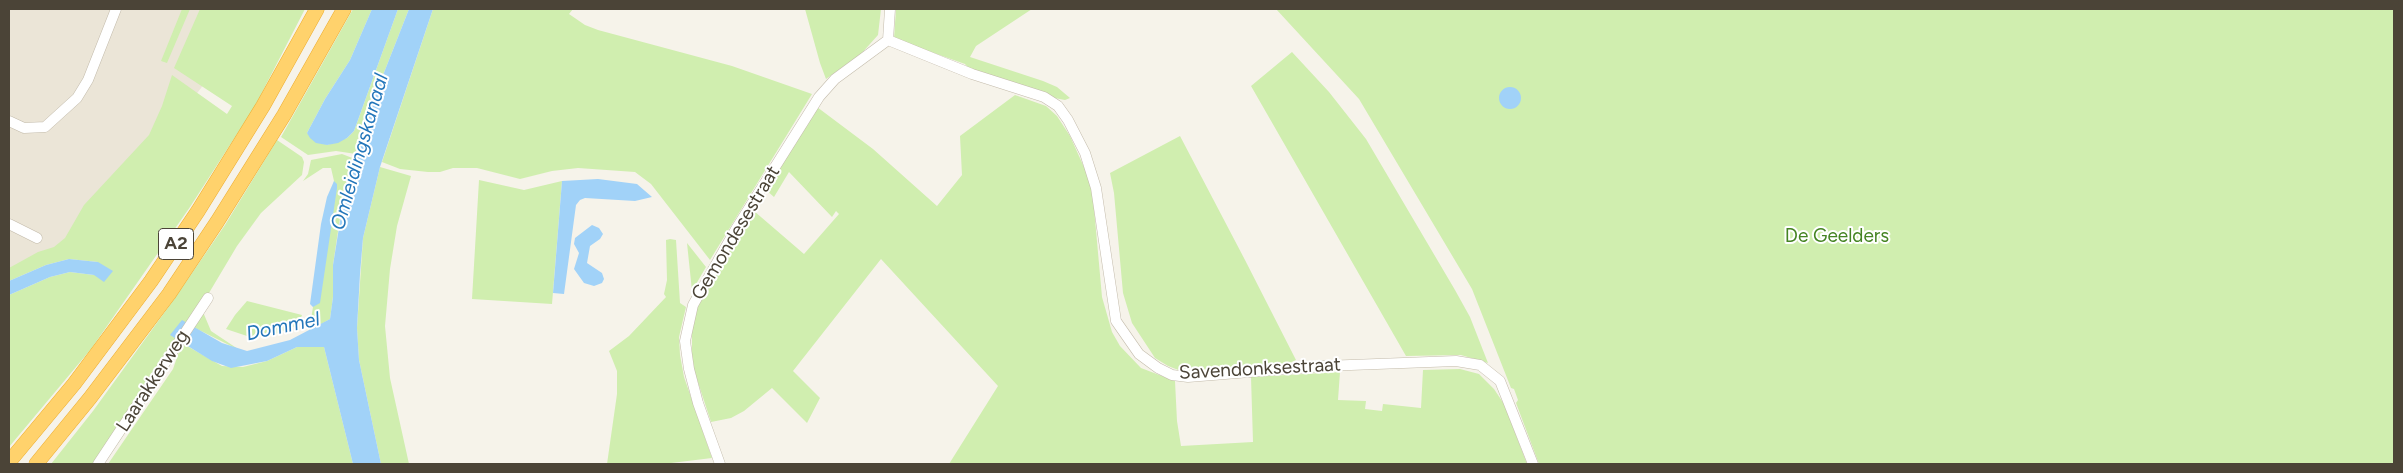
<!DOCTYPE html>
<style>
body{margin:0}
#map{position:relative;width:2403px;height:473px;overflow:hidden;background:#f6f3ea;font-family:Figtree,sans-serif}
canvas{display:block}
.frame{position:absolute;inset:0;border:10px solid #4b4437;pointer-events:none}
</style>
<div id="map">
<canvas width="2403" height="473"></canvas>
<div class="frame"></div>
</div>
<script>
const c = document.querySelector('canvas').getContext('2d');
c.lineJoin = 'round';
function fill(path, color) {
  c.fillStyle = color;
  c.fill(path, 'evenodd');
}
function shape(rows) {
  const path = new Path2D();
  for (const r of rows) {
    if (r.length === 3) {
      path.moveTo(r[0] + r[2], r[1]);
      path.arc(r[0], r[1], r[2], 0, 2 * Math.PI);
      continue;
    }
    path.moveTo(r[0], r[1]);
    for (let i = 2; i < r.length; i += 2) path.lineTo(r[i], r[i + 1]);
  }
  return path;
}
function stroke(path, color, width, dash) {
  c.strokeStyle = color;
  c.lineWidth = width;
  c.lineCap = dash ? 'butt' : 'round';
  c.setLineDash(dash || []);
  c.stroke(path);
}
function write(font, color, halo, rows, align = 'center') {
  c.font = font + ' Figtree,sans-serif';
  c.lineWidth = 4;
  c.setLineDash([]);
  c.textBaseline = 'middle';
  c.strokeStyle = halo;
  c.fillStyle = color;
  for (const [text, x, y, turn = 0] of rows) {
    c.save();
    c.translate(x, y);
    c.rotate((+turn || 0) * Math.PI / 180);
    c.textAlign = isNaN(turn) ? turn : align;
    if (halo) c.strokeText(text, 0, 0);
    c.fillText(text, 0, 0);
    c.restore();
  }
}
fill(shape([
 [9,9,262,9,147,158,103,227,9,278]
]), '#ebe5d7');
fill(shape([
 [182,9,190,9,167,63,161,61],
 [200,9,305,9,255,106,190,207,91,349,9,447,9,295,50,277,70,272,94,275,98,262,69,259,46,265,9,281,9,268,38,252,54,247,65,238,84,205,149,135,162,106,172,75,227,114,232,106,174,68],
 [353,9,372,9,350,60,325,99,307,133,327,145,347,138,354,131,398,9,409,9,374,98,356,154,336,151,308,155,281,137],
 [433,9,573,9,569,14,585,25,598,30,732,66,812,94,710,260,651,184,635,172,578,168,552,171,520,179,477,168,453,168,440,172,428,172,400,169,382,162],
 [805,9,881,9,878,35,861,54,826,79,820,63],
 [896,9,1032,9,976,46,970,57,1043,81,1057,87,1070,98,1065,100,1049,97,970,70,965,64,894,39],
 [1276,9,2394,9,2394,464,1539,464,1516,403,1518,400,1514,389,1511,388,1472,289,1359,99],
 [1292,52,1329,92,1366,139,1455,290,1470,317,1488,363,1461,355,1406,356,1251,86],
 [1015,95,1046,106,1057,116,1070,136,1088,176,1093,197,1102,297,1112,332,1120,346,1141,368,1175,381,1177,421,1181,446,1253,442,1251,377,1340,372,1338,400,1366,401,1365,409,1382,411,1383,404,1421,408,1423,370,1460,369,1479,374,1494,389,1504,404,1527,464,949,464,998,386,881,259,793,371,820,398,807,423,772,388,744,411,731,418,711,422,692,364,692,324,699,301,754,211,804,254,839,214,836,211,832,217,789,172,774,197,766,190,817,107,873,149,937,206,962,175,960,136],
 [1180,136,1245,260,1296,360,1285,365,1181,371,1168,366,1155,358,1132,323,1123,293,1114,193,1110,173],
 [277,140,302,157,304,162,302,175,261,213,237,246,203,303,186,323,171,335,176,338,94,464,51,464,93,411,175,298,225,225],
 [342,154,355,159,346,184,341,211,333,265,333,297,330,319,309,331,334,181,331,168,323,168,303,181,308,174,311,160],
 [380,167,411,176,397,226,390,269,385,326,390,378,409,464,381,464,359,360,357,328,363,238],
 [479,180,524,190,562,181,552,304,472,299],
 [670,239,676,240,680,303,686,307,679,337,680,355,684,377,712,458,663,464,607,464,617,394,617,371,609,351,629,336,666,297,664,294,667,280,666,240],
 [687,243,706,267,692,291],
 [247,301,302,315,298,325,268,337,247,336,226,329,235,315],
 [203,312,211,331,241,351,193,327],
 [182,343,222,366,243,367,267,361,297,347,324,347,353,464,108,464,173,369]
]), '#d0eeaf');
fill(shape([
 [372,9,398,9,354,131,347,138,338,143,327,145,316,143,310,138,307,133,325,99,350,60],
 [409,9,433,9,380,167,363,238,360,274,357,328,359,360,381,464,353,464,324,347,297,347,267,361,231,368,212,361,170,335,182,320,222,343,247,351,290,340,330,319,333,297,333,265,346,184,374,98],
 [1510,98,11],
 [598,179,637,184,652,197,635,201,585,198,580,200,576,205,564,294,553,293,562,181],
 [334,181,337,184,337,188,320,303,313,307,310,304,321,224,327,197],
 [592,225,599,228,603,234,600,239,590,246,587,263,602,273,604,279,602,283,594,286,584,283,574,269,579,253,574,244,575,238],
 [69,259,98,262,113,271,104,282,94,275,70,272,50,277,9,295,9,281,46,265]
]), '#a1d2f8');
const minor = shape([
 [888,40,972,74,1044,97,1058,106,1068,120,1085,153,1096,188,1116,321,1139,354,1158,368,1172,375,1188,377,1324,366,1456,361,1480,365,1500,381,1533,464],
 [888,40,890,9],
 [9,121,24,128,45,127,77,98,88,80,116,9],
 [9,224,37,238],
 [98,464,208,298],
 [720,464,698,403,689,369,685,341,693,305,736,229,819,97,835,79,888,40]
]);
const highway = shape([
 [9,462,74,384,151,281,198,211,263,106,317,9],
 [36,464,90,398,169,294,217,222,284,115,344,9]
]);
stroke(minor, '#c3bbab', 11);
stroke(highway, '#edac2d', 15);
stroke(minor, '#fff', 10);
stroke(highway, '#ffd26c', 14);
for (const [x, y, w] of [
 [176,244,35]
]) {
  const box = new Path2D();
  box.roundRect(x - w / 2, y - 15.5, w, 31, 4);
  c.fillStyle = '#fff';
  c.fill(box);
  stroke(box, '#4b4437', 1);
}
write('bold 18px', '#4b4437', null, [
 ["A2",176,244]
]);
write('19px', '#4b4437', '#fff', [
 ["Gemondesestraat",736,233,-59],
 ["Savendonksestraat",1260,369,-3],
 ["Laarakkerweg",153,381,-57]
]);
write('19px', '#458423', '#fff', [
 ["De Geelders",1837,236]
]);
write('italic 20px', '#2376ba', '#fff', [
 ["Omleidingskanaal",360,152,-74],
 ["Dommel",283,327,-12]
]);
</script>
